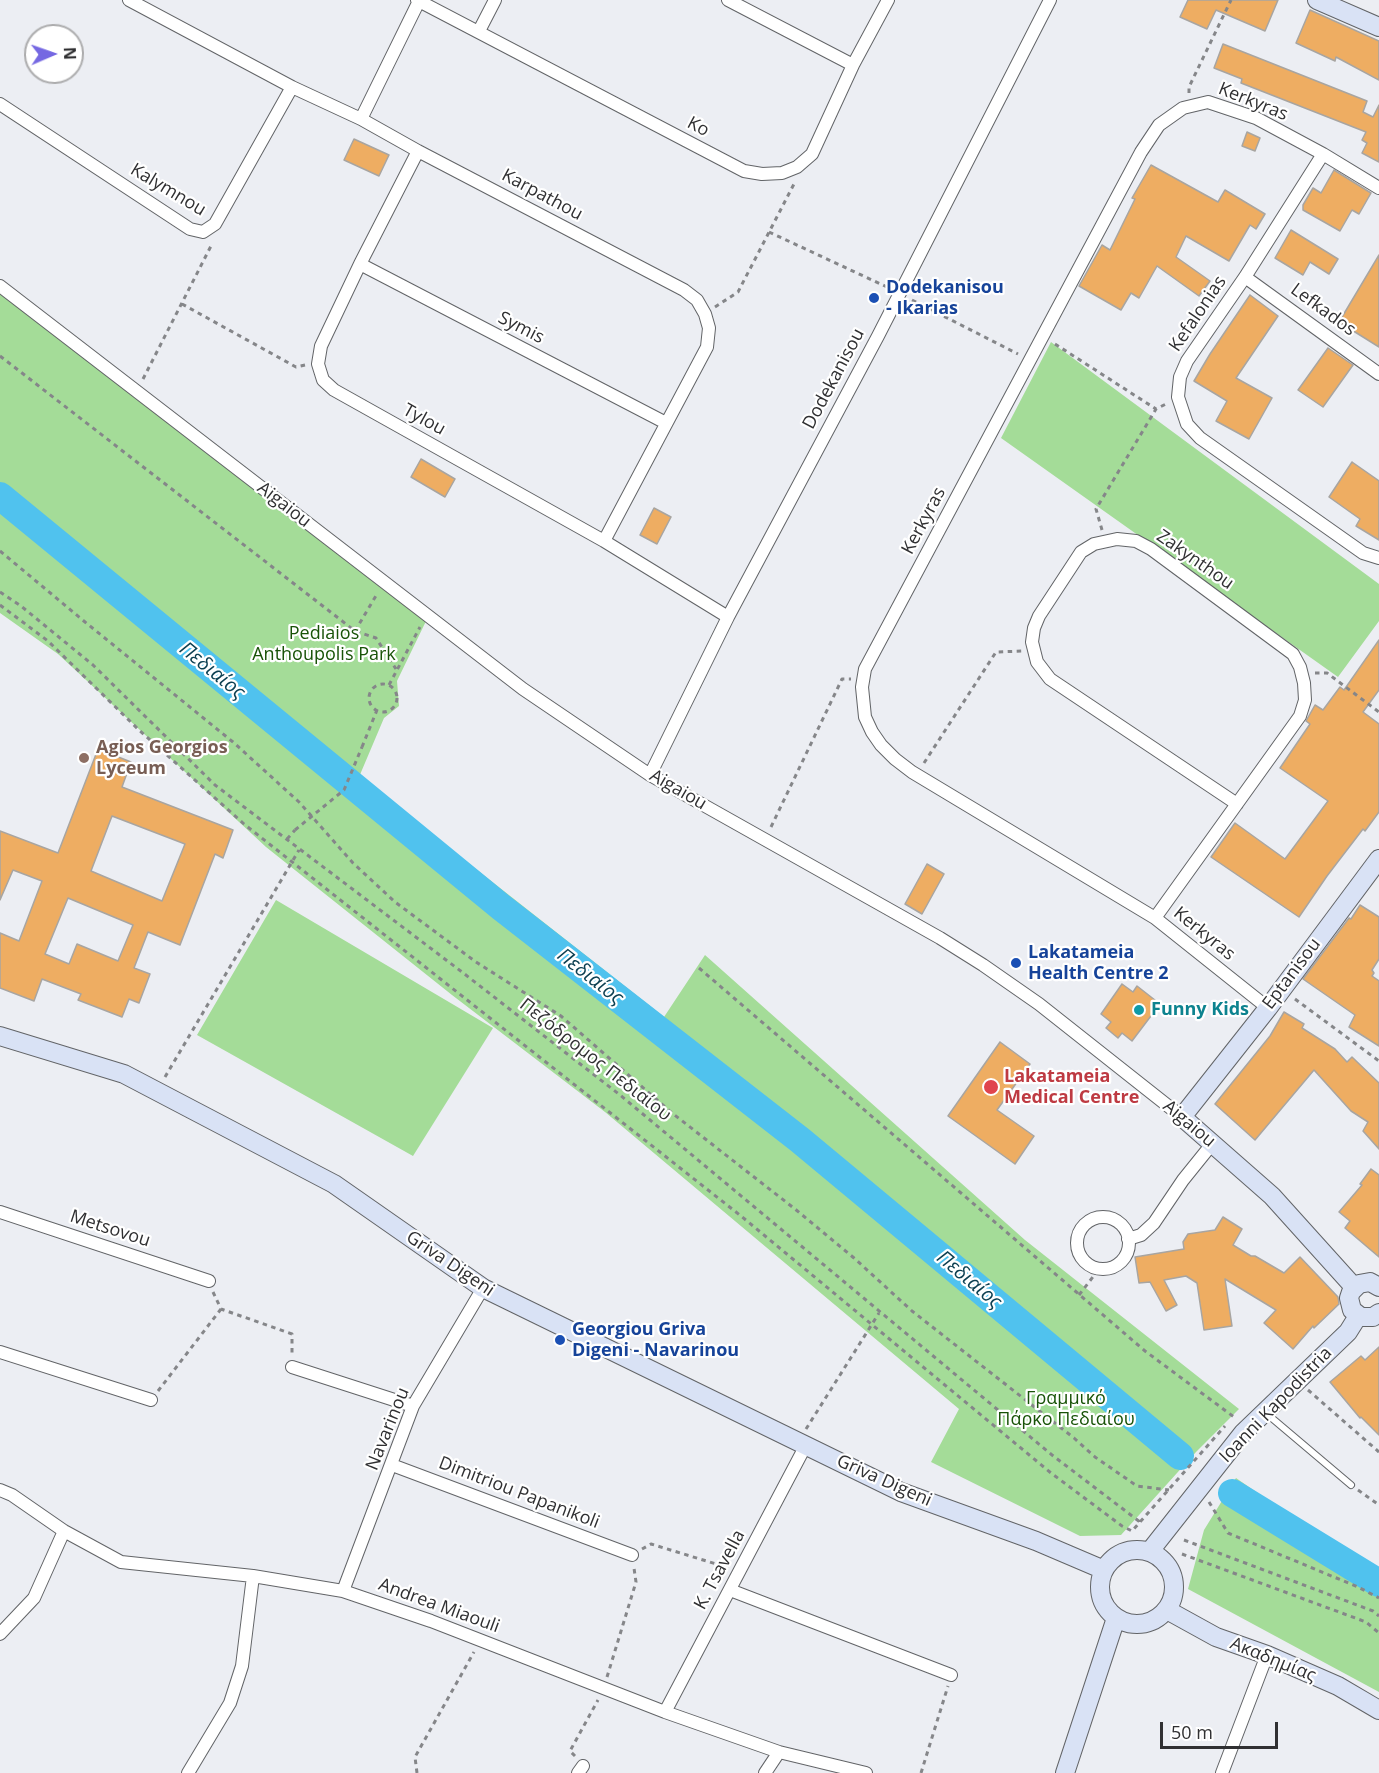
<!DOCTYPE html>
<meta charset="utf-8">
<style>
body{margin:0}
#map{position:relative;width:1379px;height:1773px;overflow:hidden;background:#eceef3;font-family:"Open Sans",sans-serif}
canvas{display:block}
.north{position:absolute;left:24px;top:24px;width:60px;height:60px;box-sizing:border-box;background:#fff;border:2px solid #acacad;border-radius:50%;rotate:88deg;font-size:16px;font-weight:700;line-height:24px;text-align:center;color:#303032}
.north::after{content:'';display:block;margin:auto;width:21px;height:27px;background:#7568e2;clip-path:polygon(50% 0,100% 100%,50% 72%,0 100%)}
.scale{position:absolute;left:1160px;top:1722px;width:118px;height:27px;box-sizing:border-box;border:3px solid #303032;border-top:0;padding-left:8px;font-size:18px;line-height:21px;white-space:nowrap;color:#303032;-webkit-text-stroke:4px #fff;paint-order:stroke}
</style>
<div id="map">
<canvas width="1379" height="1773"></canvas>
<div class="north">N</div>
<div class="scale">50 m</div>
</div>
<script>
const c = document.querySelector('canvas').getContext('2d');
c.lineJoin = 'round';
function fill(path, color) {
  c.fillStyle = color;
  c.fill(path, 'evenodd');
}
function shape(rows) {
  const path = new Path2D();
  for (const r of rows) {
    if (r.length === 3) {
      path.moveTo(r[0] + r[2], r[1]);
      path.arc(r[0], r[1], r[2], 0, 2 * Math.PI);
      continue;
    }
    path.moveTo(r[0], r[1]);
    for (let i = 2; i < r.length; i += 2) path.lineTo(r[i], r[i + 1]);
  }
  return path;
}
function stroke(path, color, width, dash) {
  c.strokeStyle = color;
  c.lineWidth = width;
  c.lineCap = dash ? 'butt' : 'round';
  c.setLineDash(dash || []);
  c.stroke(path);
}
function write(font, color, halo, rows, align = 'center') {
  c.font = font + ' "Open Sans",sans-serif';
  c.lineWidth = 4.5;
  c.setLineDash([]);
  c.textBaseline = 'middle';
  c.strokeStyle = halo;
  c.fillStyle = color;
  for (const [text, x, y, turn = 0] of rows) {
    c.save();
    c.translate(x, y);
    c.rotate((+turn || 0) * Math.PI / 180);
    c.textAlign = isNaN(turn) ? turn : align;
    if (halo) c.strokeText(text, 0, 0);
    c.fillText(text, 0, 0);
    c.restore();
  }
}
fill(shape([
 [0,294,388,593,427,619,397,681,399,706,384,718,359,777,664,1017,705,955,1025,1240,1239,1409,1196,1452,1121,1535,1080,1536,931,1462,959,1409,605,1112,452,995,266,847,58,654,0,613],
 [1051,342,1379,584,1379,621,1338,677,1001,438],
 [276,900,493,1028,413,1156,197,1035],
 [1236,1478,1379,1577,1379,1692,1188,1589,1204,1530]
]), '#a4dc98');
stroke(shape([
 [0,496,501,907,800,1140,1180,1456],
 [1232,1493,1379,1583]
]), '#50c2ee', 28);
const building = shape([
 [1188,0,1278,0,1265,31,1216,10,1207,29,1180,17,1188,0],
 [1310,10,1379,41,1379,80,1336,57,1335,61,1296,43,1310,10],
 [1223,44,1367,101,1363,112,1373,117,1379,105,1379,162,1362,153,1367,143,1362,140,1366,132,1241,83,1242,79,1214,68,1223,44],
 [1247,132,1260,138,1255,151,1242,146,1247,132],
 [354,139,389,155,379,176,344,160,354,139],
 [1151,165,1218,202,1225,190,1265,214,1256,229,1250,225,1229,261,1186,236,1176,257,1210,281,1199,296,1157,266,1139,298,1131,293,1121,310,1079,286,1102,245,1110,250,1135,199,1132,198,1151,165],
 [1334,170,1371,193,1359,214,1352,210,1340,231,1303,210,1303,205,1313,188,1321,193,1334,170],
 [1291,230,1338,259,1329,274,1310,262,1303,275,1275,258,1291,230],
 [1379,255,1379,347,1339,322,1379,255],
 [1250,295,1278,316,1236,378,1272,398,1249,439,1216,421,1227,401,1194,381,1210,354,1250,295],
 [1328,348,1353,365,1323,407,1298,390,1328,348],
 [421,459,455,479,445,497,411,477,421,459],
 [1352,462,1379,481,1379,540,1356,526,1360,519,1329,497,1352,462],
 [654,508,671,517,657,544,640,535,654,508],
 [1379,640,1379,690,1363,712,1379,724,1379,812,1365,831,1363,829,1327,876,1299,917,1211,857,1235,823,1285,859,1328,801,1280,768,1310,724,1306,721,1315,705,1323,710,1340,687,1344,690,1379,640],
 [98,749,131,762,122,787,233,830,223,858,215,854,180,945,148,932,134,968,150,974,139,1003,129,999,122,1017,78,1000,81,994,42,979,34,1001,0,988,0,933,19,941,42,881,13,870,0,900,0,831,58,853,98,749],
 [112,816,185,844,162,901,91,871,112,816],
 [68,898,133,925,118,961,77,944,69,964,45,954,68,898],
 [927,864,944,874,922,914,905,904,927,864],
 [1360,905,1379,917,1379,959,1372,970,1374,973,1372,976,1379,981,1379,1046,1349,1027,1355,1015,1303,979,1349,918,1351,919,1360,905],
 [1122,984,1133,992,1137,986,1160,1004,1132,1041,1122,1033,1118,1038,1106,1028,1111,1022,1101,1014,1122,984],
 [1284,1012,1304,1024,1302,1028,1335,1049,1347,1062,1352,1057,1379,1083,1379,1149,1363,1131,1368,1122,1351,1111,1314,1070,1255,1140,1215,1104,1270,1036,1284,1012],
 [1000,1042,1030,1064,997,1110,1034,1136,1015,1164,948,1116,1000,1042],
 [1371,1169,1379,1175,1379,1257,1345,1228,1350,1221,1339,1212,1362,1185,1360,1184,1371,1169],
 [1223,1217,1242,1229,1233,1245,1251,1256,1255,1256,1284,1273,1300,1257,1338,1297,1339,1304,1314,1328,1313,1326,1293,1349,1264,1323,1276,1310,1225,1279,1232,1326,1204,1330,1197,1283,1186,1276,1164,1280,1177,1305,1166,1311,1150,1282,1139,1283,1135,1257,1184,1249,1183,1242,1188,1234,1215,1230,1223,1217],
 [1379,1347,1379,1435,1361,1417,1360,1418,1330,1382,1361,1356,1365,1360,1379,1347]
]);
fill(building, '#eead62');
stroke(building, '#a8a5a1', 1.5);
const lane = shape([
 [1267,1414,1351,1485]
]);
const street = shape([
 [129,0,292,87,361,119,418,151,684,290,697,300,705,314,709,328,707,347,604,541],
 [417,0,744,171,762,174,782,173,797,167,812,154,853,65,888,0],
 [728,0,853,65],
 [479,31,495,0],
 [0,104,190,229,203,232,215,224,292,87],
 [361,119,419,1],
 [418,151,360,264,321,346,318,364,323,380,334,390,604,541,728,617],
 [1323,154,1245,277,1187,361,1180,377,1178,397,1187,424,1200,438,1363,553,1379,558],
 [360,264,666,423],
 [1245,277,1379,374],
 [0,286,523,689,650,775,940,938,983,965,1039,1004,1182,1117],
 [650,775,728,617,878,336,1050,0],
 [1155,918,1300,716,1305,700,1304,683,1300,667,1293,654,1151,549,1136,541,1117,539,1094,544,1081,552,1039,616,1034,628,1032,642,1037,662,1050,679,1237,804],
 [1268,1008,1155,918,912,772,895,759,881,745,872,732,865,717,862,687,865,669,1141,152,1159,125,1183,108,1208,102,1256,118,1323,154,1379,188],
 [0,1212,209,1281],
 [1103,1243,26],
 [1128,1239,1141,1235,1154,1223,1183,1180,1212,1144],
 [0,1352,151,1400],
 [292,1367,413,1406],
 [392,1465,632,1555],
 [0,1490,12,1495,64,1531,121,1562,253,1576,343,1591,431,1621,665,1712,779,1752,866,1773],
 [730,1590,951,1675],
 [343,1591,413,1406,483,1288],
 [0,1634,34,1598,64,1531],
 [665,1712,806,1445],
 [188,1773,230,1703,242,1666,253,1576],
 [578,1773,583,1766],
 [765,1773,779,1752],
 [1222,1773,1267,1655]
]);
const secondary = shape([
 [1317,0,1379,27],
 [0,1036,124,1074,334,1184,483,1288,901,1492,1036,1541,1104,1570],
 [1354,1287,1272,1196,1182,1117,1268,1008,1379,859],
 [1379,1287,1370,1282,1359,1284,1351,1292,1349,1298,1352,1310,1361,1317,1373,1317,1379,1313],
 [1137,1587,37],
 [1150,1551,1243,1433,1348,1332,1358,1316],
 [1167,1610,1216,1637,1267,1655,1338,1686,1379,1710],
 [1065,1773,1116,1618]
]);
stroke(lane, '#626467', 8);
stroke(street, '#626467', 14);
stroke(secondary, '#626467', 20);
stroke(shape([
 [1189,93,1189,87,1231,0],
 [769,232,887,287],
 [912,300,1018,354],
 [182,304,296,367,305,365],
 [715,307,738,292,794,184],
 [1055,344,1156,409],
 [0,356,355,631,376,638,396,669],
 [143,379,211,246,211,243],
 [1102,530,1096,509,1156,409,1166,404],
 [0,551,85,622,233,742,299,802,353,863,395,902,476,962,561,1016,672,1113,795,1209,854,1258,912,1311,1074,1438,1095,1457,1137,1486,1169,1490],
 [0,592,21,606,93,665,215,785,462,972,620,1095,1052,1455,1140,1522],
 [0,605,48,641,140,731,244,824,741,1216,1051,1473,1122,1526,1132,1531,1225,1426],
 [355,631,377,594],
 [1315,673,1327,673,1379,712],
 [383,698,14],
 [389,685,420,627],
 [362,747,377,710],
 [924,763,996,652,1022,651],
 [771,827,842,679,851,679],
 [287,839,295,830],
 [699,968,1145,1351,1234,1417],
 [1295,999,1379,1061],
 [165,1077,299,850],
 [213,1292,221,1309,292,1334,292,1353],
 [1079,1295,1099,1269],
 [1308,1390,1379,1452],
 [158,1391,221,1309],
 [806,1429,879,1313],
 [1358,1490,1379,1505],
 [1209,1502,1228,1533,1358,1587,1379,1598],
 [1184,1540,1373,1611,1379,1616],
 [642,1549,651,1544,726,1567],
 [1182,1554,1366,1622,1379,1633],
 [607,1677,636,1582,634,1568],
 [575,1756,570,1751,598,1700],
 [417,1773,415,1757,474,1652],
 [921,1773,948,1686]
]), '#858689', 3, [4.5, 4.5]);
stroke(lane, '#fff', 6);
stroke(street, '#fff', 12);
stroke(secondary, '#d9e2f5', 18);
stroke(shape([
 [295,830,344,790,362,747]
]), '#858689', 3, [4.5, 4.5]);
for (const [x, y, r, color] of [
 [874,298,6,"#1a4fb4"],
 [84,758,6,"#8d6e63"],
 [1016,963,6,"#1a4fb4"],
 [1139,1010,6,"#0f9aa8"],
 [991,1087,8,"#e0444e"],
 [560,1340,6,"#1a4fb4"]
]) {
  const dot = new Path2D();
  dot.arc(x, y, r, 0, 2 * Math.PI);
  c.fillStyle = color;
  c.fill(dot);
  stroke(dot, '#fff', 2);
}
write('18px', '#303032', '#fff', [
 ["Kerkyras",1253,102,22],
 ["Ko",698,127,28],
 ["Kalymnou",168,190,31],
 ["Karpathou",542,195,28],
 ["Lefkados",1323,310,36],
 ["Kefalonias",1198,314,-56],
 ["Symis",521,328,27],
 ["Dodekanisou",834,379,-62],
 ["Tylou",424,420,29],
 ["Aigaiou",284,505,38],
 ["Kerkyras",924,521,-62],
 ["Zakynthou",1195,560,35],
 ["Aigaiou",678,790,30],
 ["Kerkyras",1204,934,39],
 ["Eptanisou",1292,974,-53],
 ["Πεζόδρομος Πεδιαίου",595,1060,38],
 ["Aigaiou",1189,1124,40],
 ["Metsovou",110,1229,18],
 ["Griva Digeni",450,1264,34],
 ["Ioanni Kapodistria",1276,1405,-46],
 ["Navarinou",388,1429,-68],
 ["Griva Digeni",884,1481,24],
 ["Dimitriou Papanikoli",519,1493,21],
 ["K. Tsavella",720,1570,-62],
 ["Andrea Miaouli",439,1606,20],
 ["Ακαδημίας",1273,1660,22]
]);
write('bold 18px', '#164399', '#fff', [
 ["Dodekanisou",886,288],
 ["- Ikarias",886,309],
 ["Lakatameia",1028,953],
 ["Health Centre 2",1028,974],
 ["Georgiou Griva",572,1330],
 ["Digeni - Navarinou",572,1351]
], 'left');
write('18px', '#185307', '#fff', [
 ["Pediaios",324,634],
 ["Anthoupolis Park",324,655],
 ["Γραμμικό",1066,1399],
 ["Πάρκο Πεδιαίου",1066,1420]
]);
write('bold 18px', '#785e54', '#fff', [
 ["Agios Georgios",96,748],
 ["Lyceum",96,769]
], 'left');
write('bold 18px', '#0d838f', '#fff', [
 ["Funny Kids",1151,1010]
], 'left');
write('bold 18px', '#be3a42', '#fff', [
 ["Lakatameia",1004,1077],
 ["Medical Centre",1004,1098]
], 'left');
write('italic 20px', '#0d4052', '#fff', [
 ["Πεδιαίος",212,671,39],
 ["Πεδιαίος",590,977,38],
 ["Πεδιαίος",969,1280,40]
]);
</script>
